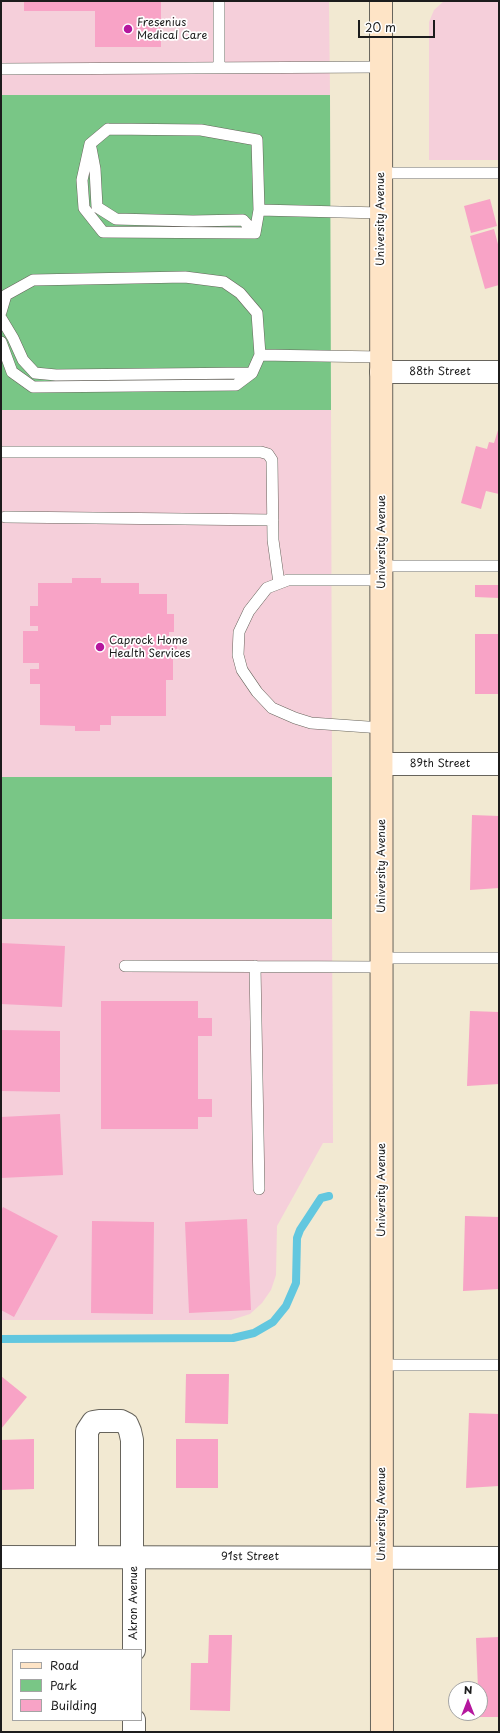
<!DOCTYPE html>
<style>
body{margin:0}
#map{position:relative;width:500px;height:1733px;overflow:hidden;background:#f2e9d2;font-family:"Playpen Sans",sans-serif}
canvas{display:block}
.frame{position:absolute;inset:0;border:2px solid #1c1c1c;pointer-events:none}
.legend{position:absolute;left:12px;top:1649px;width:130px;height:72px;box-sizing:border-box;background:#fff;border:1px solid #a4a4a4;margin:0;padding:5px 7px;list-style:none;font-size:12px;color:#1c1c1c}
.legend li{display:flex;align-items:center;gap:8px;height:20px}
.legend b{width:20px;border:1px solid #a4a4a4}
.north{position:absolute;left:448px;top:1681px;width:40px;height:40px;box-sizing:border-box;background:#fff;border:1px solid #a4a4a4;border-radius:50%;rotate:0deg;font-size:11px;font-weight:700;line-height:16px;text-align:center;color:#1c1c1c}
.north::after{content:'';display:block;margin:auto;width:14px;height:18px;background:#b5179e;clip-path:polygon(50% 0,100% 100%,50% 72%,0 100%)}
.scale{position:absolute;left:358px;top:20px;width:77px;height:18px;box-sizing:border-box;border:2px solid #1c1c1c;border-top:0;padding-left:5px;font-size:12px;line-height:14px;white-space:nowrap;color:#1c1c1c;-webkit-text-stroke:3px #fff;paint-order:stroke}
</style>
<div id="map">
<canvas width="500" height="1733"></canvas>
<div class="frame"></div>
<ul class="legend">
<li><b style="height:5px;background:#fee4c6"></b>Road</li>
<li><b style="height:11px;background:#79c686"></b>Park</li>
<li><b style="height:11px;background:#f8a3c6"></b>Building</li>
</ul>
<div class="north">N</div>
<div class="scale">20 m</div>
</div>
<script>
const c = document.querySelector('canvas').getContext('2d');
c.lineJoin = 'round';
function fill(path, color) {
  c.fillStyle = color;
  c.fill(path, 'evenodd');
}
function shape(rows) {
  const path = new Path2D();
  for (const r of rows) {
    path.moveTo(r[0], r[1]);
    for (let i = 2; i < r.length; i += 2) path.lineTo(r[i], r[i + 1]);
  }
  return path;
}
function stroke(path, color, width, dash) {
  c.strokeStyle = color;
  c.lineWidth = width;
  c.lineCap = dash ? 'butt' : 'round';
  c.setLineDash(dash || []);
  c.stroke(path);
}
function write(font, color, halo, rows, align = 'center') {
  c.font = font + ' "Playpen Sans",sans-serif';
  c.lineWidth = 3.5;
  c.setLineDash([]);
  c.textBaseline = 'middle';
  c.strokeStyle = halo;
  c.fillStyle = color;
  for (const [text, x, y, turn = 0] of rows) {
    c.save();
    c.translate(x, y);
    c.rotate((+turn || 0) * Math.PI / 180);
    c.textAlign = isNaN(turn) ? turn : align;
    if (halo) c.strokeText(text, 0, 0);
    c.fillText(text, 0, 0);
    c.restore();
  }
}
fill(shape([
 [1,1,329,1,330,95,1,95],
 [444,1,499,1,499,160,429,160,429,22,434,10],
 [1,410,331,410,332,777,1,777],
 [1,919,332,919,333,1143,323,1143,277,1226,276,1275,271,1290,262,1303,250,1314,231,1320,1,1320]
]), '#f5cfda');
fill(shape([
 [1,95,330,95,331,410,1,410],
 [1,777,332,777,332,919,1,919]
]), '#79c686');
stroke(shape([
 [1,1339,233,1338,254,1333,273,1322,286,1306,296,1283,297,1238,300,1230,321,1198,329,1196]
]), '#62c7df', 8);
fill(shape([
 [24,1,161,1,161,47,95,47,95,11,24,11],
 [490,199,497,226,471,233,464,206],
 [494,229,499,248,499,285,485,289,470,236],
 [499,427,499,494,486,491,481,509,461,503,476,446,487,449,489,442,494,443],
 [72,578,101,578,101,583,139,583,139,594,167,594,167,614,174,614,174,632,169,632,169,638,177,638,177,657,173,657,173,680,166,680,166,716,111,716,111,725,100,725,100,731,75,731,75,726,40,725,40,684,30,684,30,669,39,669,39,663,23,663,23,631,38,631,38,626,30,626,30,606,38,606,38,583,72,583],
 [475,585,499,585,499,598,475,597],
 [475,634,499,634,499,694,475,694],
 [472,815,499,816,499,888,470,890],
 [1,943,65,946,62,1007,1,1004],
 [101,1001,198,1001,198,1018,212,1018,212,1036,198,1036,198,1099,212,1099,212,1117,198,1117,198,1129,101,1129],
 [470,1011,499,1012,499,1084,467,1086],
 [1,1030,60,1031,60,1092,1,1091],
 [60,1114,63,1175,1,1178,1,1117],
 [3,1207,58,1236,14,1317,1,1310,1,1211],
 [465,1216,499,1217,499,1289,463,1291],
 [247,1219,251,1310,189,1313,185,1222],
 [92,1221,154,1222,153,1314,91,1313],
 [186,1374,229,1374,228,1424,185,1423],
 [1,1376,27,1397,1,1429],
 [469,1413,499,1414,499,1486,466,1488],
 [34,1439,34,1489,1,1490,1,1440],
 [176,1439,218,1439,218,1488,176,1488],
 [209,1635,232,1635,230,1711,190,1710,191,1663,208,1663],
 [499,1637,499,1717,479,1717,480,1689,478,1689,476,1638]
]), '#f8a3c6');
const service = shape([
 [219,1,219,68],
 [1,69,381,67],
 [108,129,201,130,257,140,259,210,255,233,103,232,84,208,82,180,90,144,108,129],
 [91,148,95,169,97,207,116,219,193,221,243,220,255,233],
 [381,173,499,173],
 [259,210,381,213],
 [1,312,6,295,33,280,185,277,224,282,240,293,257,313,260,355,252,373,236,385,33,387,12,372,1,342],
 [1,318,13,338,23,360,35,373,56,375,252,373],
 [260,355,381,357],
 [3,452,261,452,268,454,272,460,273,540,279,583],
 [5,517,273,520],
 [381,566,499,566],
 [382,580,288,580,267,588,249,611,239,632,238,655,242,670,257,692,272,708,295,718,311,723,382,728],
 [382,958,499,958],
 [125,966,382,967],
 [255,966,259,1189],
 [382,1365,499,1365]
]);
const minor = shape([
 [381,372,499,372],
 [382,764,499,764],
 [87,1557,87,1431,93,1422,99,1421,121,1421,127,1424,130,1431,132,1440,132,1556],
 [134,1650,134,1556],
 [134,1732,134,1720]
]);
const tertiary = shape([
 [1,1557,499,1558]
]);
const secondary = shape([
 [381,1,382,1732]
]);
stroke(service, '#67645c', 12);
stroke(minor, '#67645c', 24);
stroke(tertiary, '#67645c', 24);
stroke(secondary, '#67645c', 24);
stroke(service, '#fff', 11);
stroke(minor, '#fff', 22);
stroke(tertiary, '#fff', 22);
stroke(secondary, '#fee4c6', 22);
for (const [x, y, r, color] of [
 [128,29,5,"#b5179e"],
 [100,647,5,"#b5179e"]
]) {
  const dot = new Path2D();
  dot.arc(x, y, r, 0, 2 * Math.PI);
  c.fillStyle = color;
  c.fill(dot);
  stroke(dot, '#fff', 1.5);
}
write('11px', '#1c1c1c', '#fff', [
 ["Fresenius",137,23],
 ["Medical Care",137,36],
 ["Caprock Home",109,641],
 ["Health Services",109,654]
], 'left');
write('11px', '#1c1c1c', '#fff', [
 ["University Avenue",381,219,-90],
 ["88th Street",440,372],
 ["University Avenue",382,542,-90],
 ["89th Street",440,764],
 ["University Avenue",382,866,-90],
 ["University Avenue",382,1190,-90],
 ["University Avenue",382,1514,-90],
 ["91st Street",250,1557],
 ["Akron Avenue",134,1603,-90]
]);
</script>
